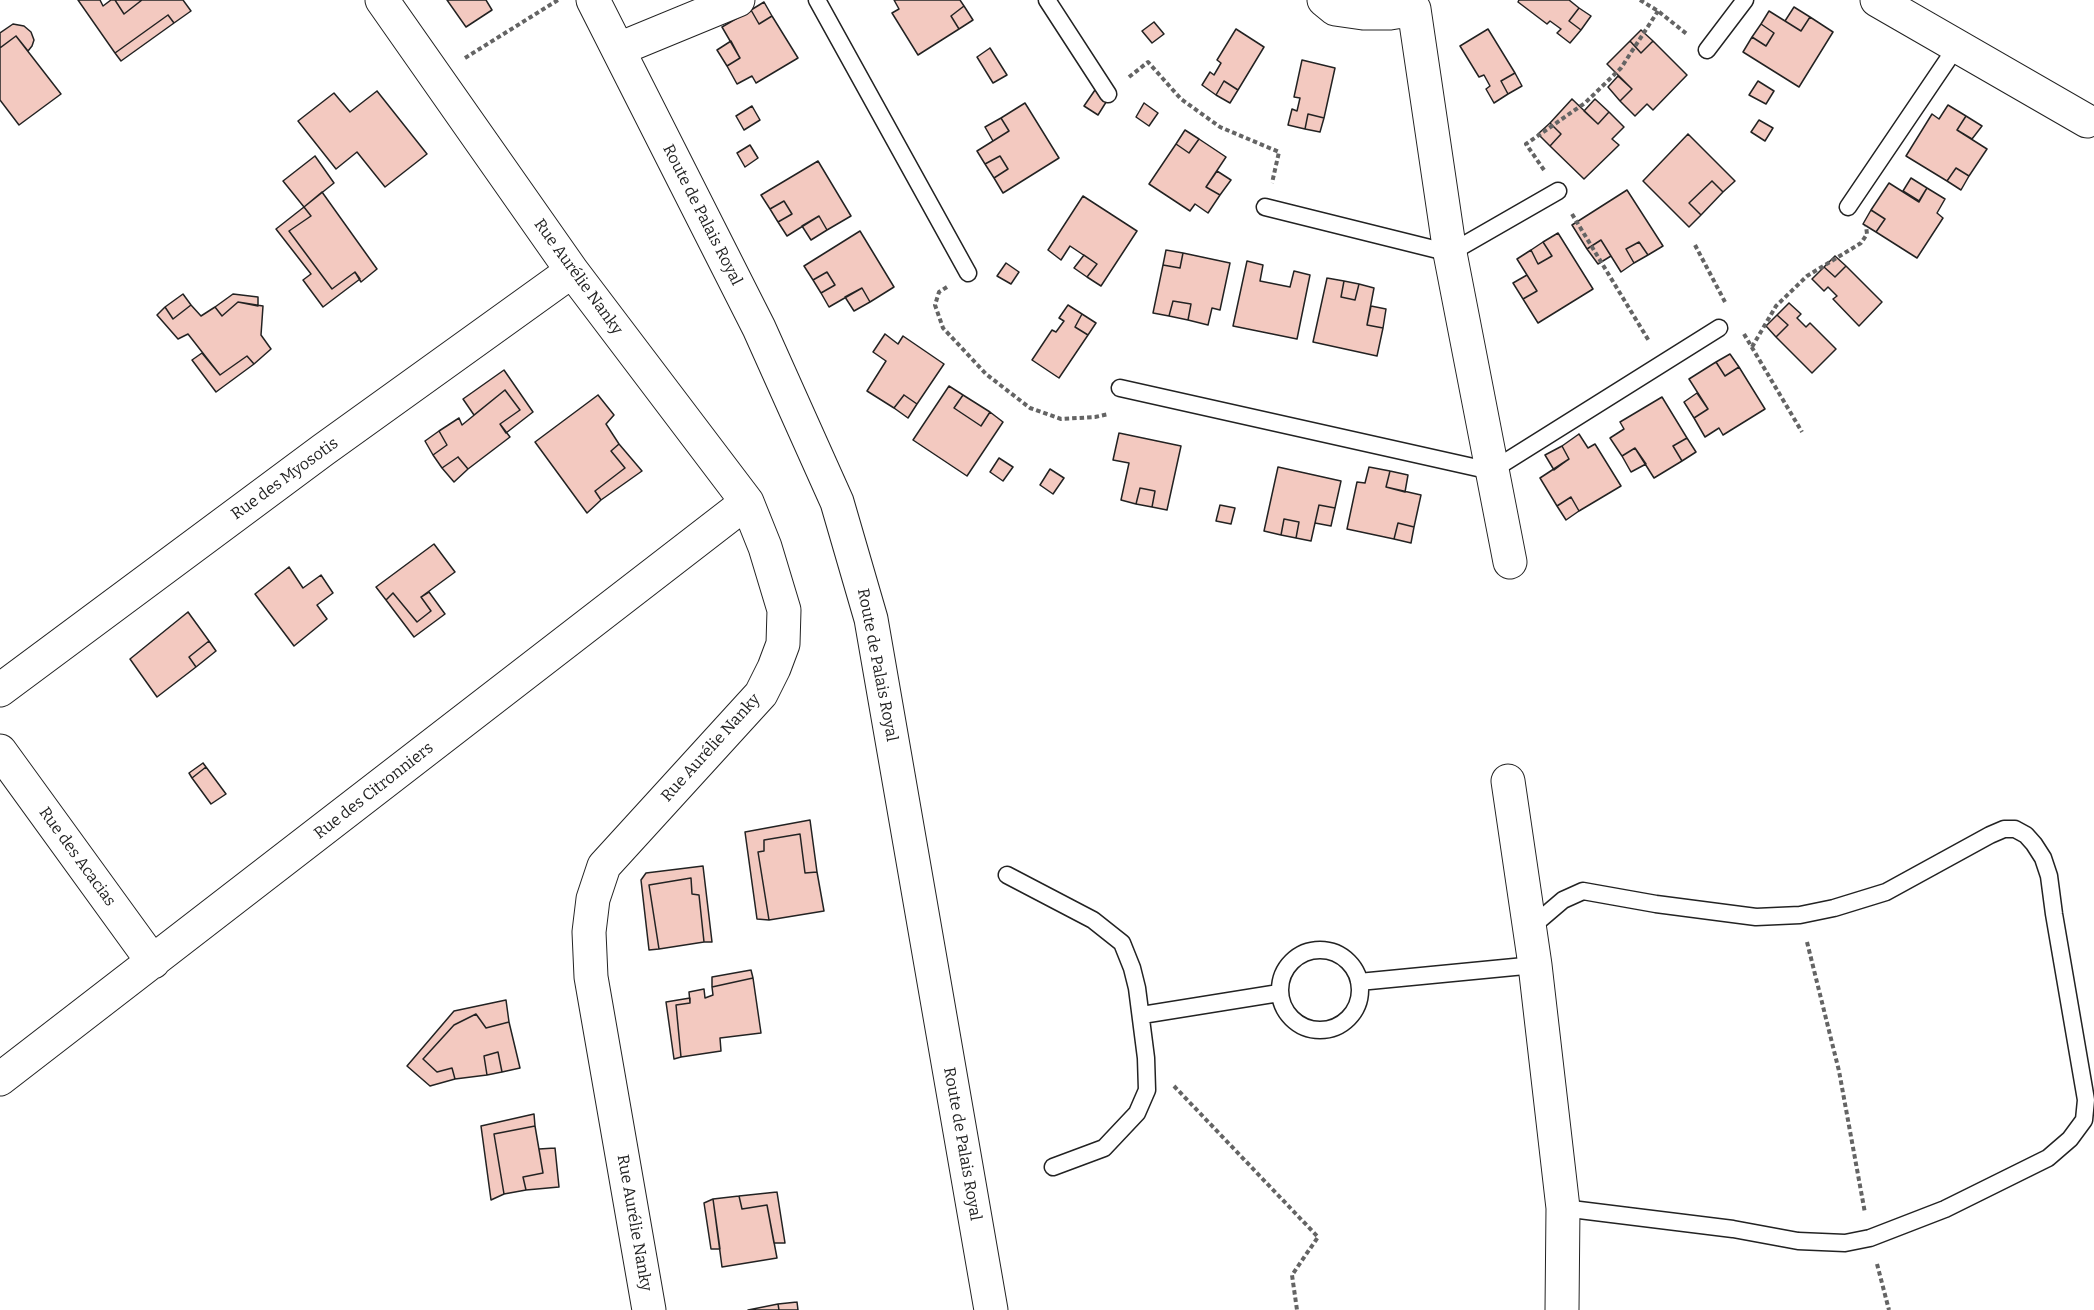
<!DOCTYPE html>
<meta charset="utf-8">
<style>
body{margin:0}
canvas{display:block;background:#fff}
</style>
<canvas width="2094" height="1310"></canvas>
<script>
const c = document.querySelector('canvas').getContext('2d');
c.lineJoin = 'round';
function fill(path, color) {
  c.fillStyle = color;
  c.fill(path, 'evenodd');
}
function shape(rows) {
  const path = new Path2D();
  for (const r of rows) {
    if (r.length === 3) {
      path.moveTo(r[0] + r[2], r[1]);
      path.arc(r[0], r[1], r[2], 0, 2 * Math.PI);
      continue;
    }
    path.moveTo(r[0], r[1]);
    for (let i = 2; i < r.length; i += 2) path.lineTo(r[i], r[i + 1]);
  }
  return path;
}
function stroke(path, color, width, dash) {
  c.strokeStyle = color;
  c.lineWidth = width;
  c.lineCap = dash ? 'butt' : 'round';
  c.setLineDash(dash || []);
  c.stroke(path);
}
function write(font, color, halo, rows, align = 'center') {
  c.font = font + ' Bitter,serif';
  c.lineWidth = 4.5;
  c.setLineDash([]);
  c.textBaseline = 'middle';
  c.strokeStyle = halo;
  c.fillStyle = color;
  for (const [text, x, y, turn = 0] of rows) {
    c.save();
    c.translate(x, y);
    c.rotate((+turn || 0) * Math.PI / 180);
    c.textAlign = isNaN(turn) ? turn : align;
    if (halo) c.strokeText(text, 0, 0);
    c.fillText(text, 0, 0);
    c.restore();
  }
}
const building = shape([
 [78,0,100,0,103,6,111,0,115,0,124,14,142,0,183,0,191,11,174,23,168,15,115,53,78,0],
 [115,0,142,0,124,14,115,0],
 [447,0,486,0,492,10,466,27,447,0],
 [894,0,960,0,964,6,951,16,959,29,918,55,892,13,899,9,894,0],
 [1519,0,1569,0,1579,8,1569,21,1581,30,1570,43,1557,33,1561,29,1550,21,1547,24,1518,2,1519,0],
 [764,2,772,16,759,24,751,10,764,2],
 [964,6,973,20,959,29,951,16,964,6],
 [1794,7,1810,17,1801,31,1785,21,1794,7],
 [1579,8,1591,16,1581,30,1569,21,1579,8],
 [751,10,759,24,772,16,798,58,756,83,752,76,737,84,727,66,740,58,722,27,751,10],
 [1769,11,1801,31,1810,17,1833,32,1799,87,1743,52,1752,37,1766,46,1774,33,1761,24,1769,11],
 [168,15,174,23,121,61,115,53,168,15],
 [1154,22,1164,34,1152,43,1142,31,1154,22],
 [13,24,24,26,31,32,34,40,32,46,28,51,16,36,0,48,0,33,13,24],
 [1761,24,1774,33,1766,46,1752,37,1761,24],
 [1236,29,1264,47,1238,90,1224,81,1216,95,1202,85,1210,72,1214,75,1221,63,1217,60,1236,29],
 [1488,29,1515,73,1501,81,1508,94,1494,103,1486,89,1490,86,1484,75,1479,77,1460,46,1488,29],
 [1641,30,1653,41,1641,53,1630,41,1641,30],
 [16,36,61,94,19,125,0,100,0,48,16,36],
 [731,41,740,58,727,66,717,50,731,41],
 [1630,41,1641,53,1653,41,1687,75,1653,110,1647,104,1635,116,1620,101,1632,89,1607,64,1630,41],
 [990,48,1007,75,993,83,977,57,990,48],
 [1302,60,1335,68,1324,118,1308,114,1305,129,1288,125,1292,109,1297,111,1300,98,1294,97,1302,60],
 [1515,73,1522,86,1508,94,1501,81,1515,73],
 [1618,76,1632,89,1620,101,1608,87,1618,76],
 [1224,81,1238,90,1230,103,1216,95,1224,81],
 [1758,81,1774,91,1766,104,1749,95,1758,81],
 [1095,90,1108,99,1098,115,1084,106,1095,90],
 [377,91,427,154,385,187,357,152,336,169,298,121,334,93,350,112,377,91],
 [1572,99,1598,124,1609,112,1624,127,1612,139,1619,145,1584,179,1550,146,1561,134,1550,123,1572,99],
 [1595,99,1609,112,1598,124,1584,111,1595,99],
 [1025,103,1059,158,1003,193,994,178,1008,169,1000,156,985,164,977,151,1009,131,1001,118,1025,103],
 [1144,103,1158,113,1149,126,1136,117,1144,103],
 [1948,105,1966,116,1957,130,1987,149,1969,176,1956,168,1947,181,1906,156,1932,114,1939,119,1948,105],
 [752,106,760,120,744,130,736,116,752,106],
 [1308,114,1324,118,1320,132,1305,129,1308,114],
 [1966,116,1982,126,1972,139,1957,130,1966,116],
 [1001,118,1009,131,993,141,985,127,1001,118],
 [1759,120,1773,128,1765,141,1751,132,1759,120],
 [1550,123,1561,134,1550,146,1538,134,1550,123],
 [1185,130,1199,139,1189,153,1176,144,1185,130],
 [1688,134,1735,181,1723,192,1712,181,1689,203,1701,215,1689,227,1643,181,1688,134],
 [1199,139,1226,157,1206,187,1220,195,1208,213,1195,204,1190,211,1149,184,1176,144,1189,153,1199,139],
 [750,145,758,158,745,167,737,153,750,145],
 [315,156,334,183,304,207,283,181,315,156],
 [1000,156,1008,169,994,178,985,164,1000,156],
 [818,161,851,216,827,230,819,216,787,236,778,222,792,214,784,201,770,209,761,195,818,161],
 [1956,168,1969,176,1961,190,1947,181,1956,168],
 [1217,171,1231,180,1220,195,1206,187,1217,171],
 [1911,178,1927,188,1919,201,1903,191,1911,178],
 [1712,181,1723,192,1701,215,1689,203,1712,181],
 [1889,183,1919,202,1927,188,1945,199,1937,213,1943,218,1917,258,1876,232,1885,219,1871,210,1889,183],
 [1627,190,1663,246,1648,255,1639,242,1626,249,1634,263,1621,272,1601,240,1587,249,1572,225,1627,190],
 [322,192,377,269,361,282,355,272,332,289,289,231,311,216,304,207,322,192],
 [1083,196,1137,231,1101,286,1087,277,1097,264,1070,246,1061,260,1048,250,1083,196],
 [784,201,792,214,778,222,770,209,784,201],
 [304,207,311,216,289,231,332,289,355,272,360,279,323,307,303,280,311,274,276,229,304,207],
 [1871,210,1885,219,1876,232,1863,224,1871,210],
 [819,216,827,230,811,240,802,226,819,216],
 [860,231,894,287,870,302,862,288,829,307,821,293,835,285,827,272,813,280,804,266,860,231],
 [1558,233,1593,289,1538,323,1523,299,1537,291,1517,259,1531,250,1538,264,1552,256,1543,242,1558,233],
 [1601,240,1611,256,1598,264,1587,249,1601,240],
 [1543,242,1552,256,1538,264,1531,250,1543,242],
 [1639,242,1648,255,1634,263,1626,249,1639,242],
 [1166,250,1183,253,1180,268,1163,265,1166,250],
 [1183,253,1230,263,1220,310,1212,308,1208,325,1188,320,1191,304,1173,301,1169,316,1153,313,1163,265,1180,268,1183,253],
 [1084,255,1097,264,1087,277,1074,268,1084,255],
 [1835,256,1846,266,1835,277,1824,267,1835,256],
 [1247,261,1263,265,1260,281,1290,287,1294,271,1310,275,1297,339,1233,326,1247,261],
 [1006,263,1019,272,1011,284,997,276,1006,263],
 [1846,266,1882,302,1859,326,1833,299,1837,296,1828,287,1824,291,1812,279,1824,267,1835,277,1846,266],
 [827,272,835,285,821,293,813,280,827,272],
 [1527,275,1537,291,1523,299,1513,283,1527,275],
 [1327,278,1344,281,1341,297,1355,300,1359,284,1374,288,1367,325,1383,328,1377,356,1313,342,1327,278],
 [1344,281,1359,284,1355,300,1341,297,1344,281],
 [862,288,870,302,854,311,845,297,862,288],
 [183,294,191,305,173,319,165,307,183,294],
 [233,294,258,297,258,306,238,302,222,316,215,307,233,294],
 [1173,301,1191,304,1188,320,1169,316,1173,301],
 [238,302,263,306,261,335,271,349,254,364,247,356,220,375,188,334,178,339,157,315,165,307,173,319,191,305,201,316,215,307,222,316,238,302],
 [1789,303,1801,314,1797,318,1806,327,1810,323,1836,349,1812,373,1776,337,1788,325,1777,315,1789,303],
 [1068,305,1082,314,1075,327,1088,335,1059,378,1032,360,1052,330,1056,332,1064,321,1059,318,1068,305],
 [1371,306,1386,309,1383,328,1367,325,1371,306],
 [1082,314,1096,323,1088,335,1075,327,1082,314],
 [1777,315,1788,325,1776,337,1766,326,1777,315],
 [885,334,898,344,903,336,944,364,917,404,904,395,894,408,867,391,886,361,873,352,885,334],
 [202,353,220,375,247,356,254,364,216,392,192,360,202,353],
 [1730,354,1739,367,1725,376,1716,362,1730,354],
 [1716,362,1725,376,1739,367,1765,409,1723,435,1719,428,1705,437,1694,418,1708,409,1689,379,1716,362],
 [504,370,533,412,506,433,500,424,520,410,505,390,474,415,463,399,504,370],
 [949,386,963,395,954,408,981,426,990,412,1003,422,967,476,913,440,949,386],
 [505,390,520,410,500,424,510,437,468,469,458,457,442,468,433,455,447,445,439,431,459,418,462,425,505,390],
 [1697,393,1708,409,1694,418,1684,402,1697,393],
 [598,395,614,415,606,424,619,444,611,451,625,468,595,491,601,500,587,513,535,442,598,395],
 [904,395,917,404,908,418,894,408,904,395],
 [963,395,990,412,981,426,954,408,963,395],
 [1662,397,1687,438,1673,446,1682,461,1654,478,1635,448,1622,456,1610,438,1624,429,1620,422,1662,397],
 [439,431,447,445,433,455,425,441,439,431],
 [1119,433,1181,446,1167,510,1152,507,1155,491,1140,488,1136,504,1121,500,1129,463,1113,460,1119,433],
 [1579,434,1588,448,1595,444,1621,486,1579,511,1571,497,1557,506,1540,478,1569,459,1562,446,1579,434],
 [1687,438,1696,452,1682,461,1673,446,1687,438],
 [619,444,642,471,601,500,595,491,625,468,611,451,619,444],
 [1562,446,1569,459,1554,470,1545,455,1562,446],
 [1635,448,1646,464,1631,472,1622,456,1635,448],
 [458,457,468,469,454,482,442,468,458,457],
 [999,458,1013,467,1003,481,990,472,999,458],
 [1278,467,1341,481,1335,508,1319,505,1311,541,1296,538,1299,522,1284,519,1281,535,1264,531,1278,467],
 [1369,467,1390,471,1386,487,1421,495,1414,527,1398,523,1394,539,1347,529,1357,482,1365,483,1369,467],
 [1050,469,1064,478,1053,494,1040,485,1050,469],
 [1390,471,1408,475,1405,492,1386,487,1390,471],
 [1140,488,1155,491,1152,507,1136,504,1140,488],
 [1571,497,1579,511,1566,520,1557,506,1571,497],
 [1220,505,1235,508,1231,524,1216,521,1220,505],
 [1319,505,1335,508,1331,526,1315,523,1319,505],
 [1284,519,1299,522,1296,538,1281,535,1284,519],
 [1398,523,1414,527,1411,543,1394,539,1398,523],
 [434,544,455,572,421,597,431,611,417,622,393,593,386,600,376,587,434,544],
 [289,567,303,588,321,575,333,593,317,605,327,619,294,646,255,594,289,567],
 [429,592,445,614,414,637,386,600,393,593,417,622,431,611,421,597,429,592],
 [188,612,209,641,189,657,196,667,157,697,130,659,188,612],
 [209,641,216,651,196,667,189,657,209,641],
 [203,763,206,767,192,778,189,773,203,763],
 [206,767,226,794,211,804,192,778,206,767],
 [810,820,817,872,805,873,800,834,764,840,764,851,758,852,769,920,757,919,745,832,810,820],
 [800,834,805,873,817,872,824,911,769,920,758,852,764,851,764,840,800,834],
 [703,866,712,942,704,942,699,895,692,894,691,878,649,885,659,949,649,950,641,880,646,873,703,866],
 [691,878,692,894,699,895,704,942,659,949,649,885,691,878],
 [751,970,753,978,712,987,712,977,751,970],
 [753,978,761,1033,720,1038,721,1051,681,1057,676,1005,690,1003,689,992,704,989,705,998,713,995,712,987,753,978],
 [690,998,690,1003,676,1005,681,1057,674,1059,666,1002,690,998],
 [506,1000,509,1022,486,1028,476,1014,454,1025,423,1059,437,1072,452,1068,455,1079,430,1086,407,1066,454,1011,506,1000],
 [476,1014,486,1028,509,1022,520,1068,502,1072,498,1052,484,1056,487,1075,455,1079,452,1068,437,1072,423,1059,454,1025,476,1014],
 [498,1052,502,1072,487,1075,484,1056,498,1052],
 [534,1114,535,1126,494,1134,504,1194,491,1200,481,1126,534,1114],
 [535,1126,543,1173,523,1177,526,1190,504,1194,494,1134,535,1126],
 [555,1148,559,1187,526,1190,523,1177,543,1173,539,1149,555,1148],
 [777,1192,785,1243,774,1243,767,1205,742,1209,739,1196,777,1192],
 [739,1196,742,1209,767,1205,777,1258,722,1267,713,1199,739,1196],
 [713,1199,720,1249,711,1249,704,1203,713,1199],
 [797,1302,798,1310,779,1310,778,1304,797,1302],
 [778,1304,779,1310,748,1310,778,1304]
]);
fill(building, '#f3c9c0');
stroke(building, '#222', 1.5);
const service = shape([
 [817,0,968,273],
 [1047,0,1108,94],
 [1707,50,1745,0],
 [1265,207,1450,253,1558,191],
 [1848,207,1957,46],
 [1120,388,1491,471,1719,328],
 [1007,875,1093,920,1122,943,1132,968,1137,988,1146,1058,1147,1090,1137,1113,1104,1148,1053,1167],
 [1529,929,1563,900,1583,891,1656,904,1756,917,1800,915,1834,908,1886,892,1990,835,2004,829,2015,829,2026,835,2034,844,2043,858,2049,876,2054,914,2086,1100,2084,1120,2070,1139,2048,1158,1945,1209,1870,1238,1845,1243,1798,1241,1733,1229,1563,1208],
 [1320,990,40],
 [1359,982,1535,965],
 [1142,1015,1279,993]
]);
const minor = shape([
 [382,0,572,271,747,502,765,547,784,610,783,644,774,668,761,694,604,866,593,899,589,932,591,977,649,1310],
 [1324,0,1335,9,1363,13,1390,13,1414,9,1450,253,1510,562],
 [1877,0,2087,121],
 [619,49,738,0],
 [0,690,323,450,572,271],
 [0,751,153,962],
 [1508,781,1535,965,1563,1208,1562,1310],
 [0,1079,747,502]
]);
const primary = shape([
 [593,0,759,328,837,502,871,619,991,1310]
]);
stroke(service, '#222', 19);
stroke(minor, '#222', 35);
stroke(primary, '#222', 35);
stroke(shape([
 [1640,0,1658,11,1688,35],
 [465,58,558,0],
 [1129,77,1148,62,1181,99,1220,127,1279,152,1272,183],
 [1544,170,1526,144,1585,103,1621,68,1658,11],
 [1572,214,1649,341],
 [1695,245,1725,302],
 [947,287,939,292,935,305,943,328,986,374,1030,408,1061,419,1095,417,1109,414],
 [1744,334,1802,432],
 [1752,347,1776,306,1807,276,1861,243,1867,234,1866,226],
 [1807,942,1839,1071,1865,1213],
 [1174,1086,1318,1237,1292,1275,1297,1310],
 [1877,1264,1889,1310]
]), '#646464', 4, [4.5, 3]);
stroke(service, '#fff', 16);
stroke(minor, '#fff', 33);
stroke(primary, '#fff', 33);
write('16px', '#222', '#fff', [
 ["Route de Palais Royal",702,215,63],
 ["Rue Aurélie Nanky",578,277,54],
 ["Rue des Myosotis",285,479,-36],
 ["Route de Palais Royal",877,665,79],
 ["Rue Aurélie Nanky",711,748,-48],
 ["Rue des Citronniers",374,791,-38],
 ["Rue des Acacias",77,857,54],
 ["Route de Palais Royal",962,1144,80],
 ["Rue Aurélie Nanky",634,1223,80]
]);
</script>
